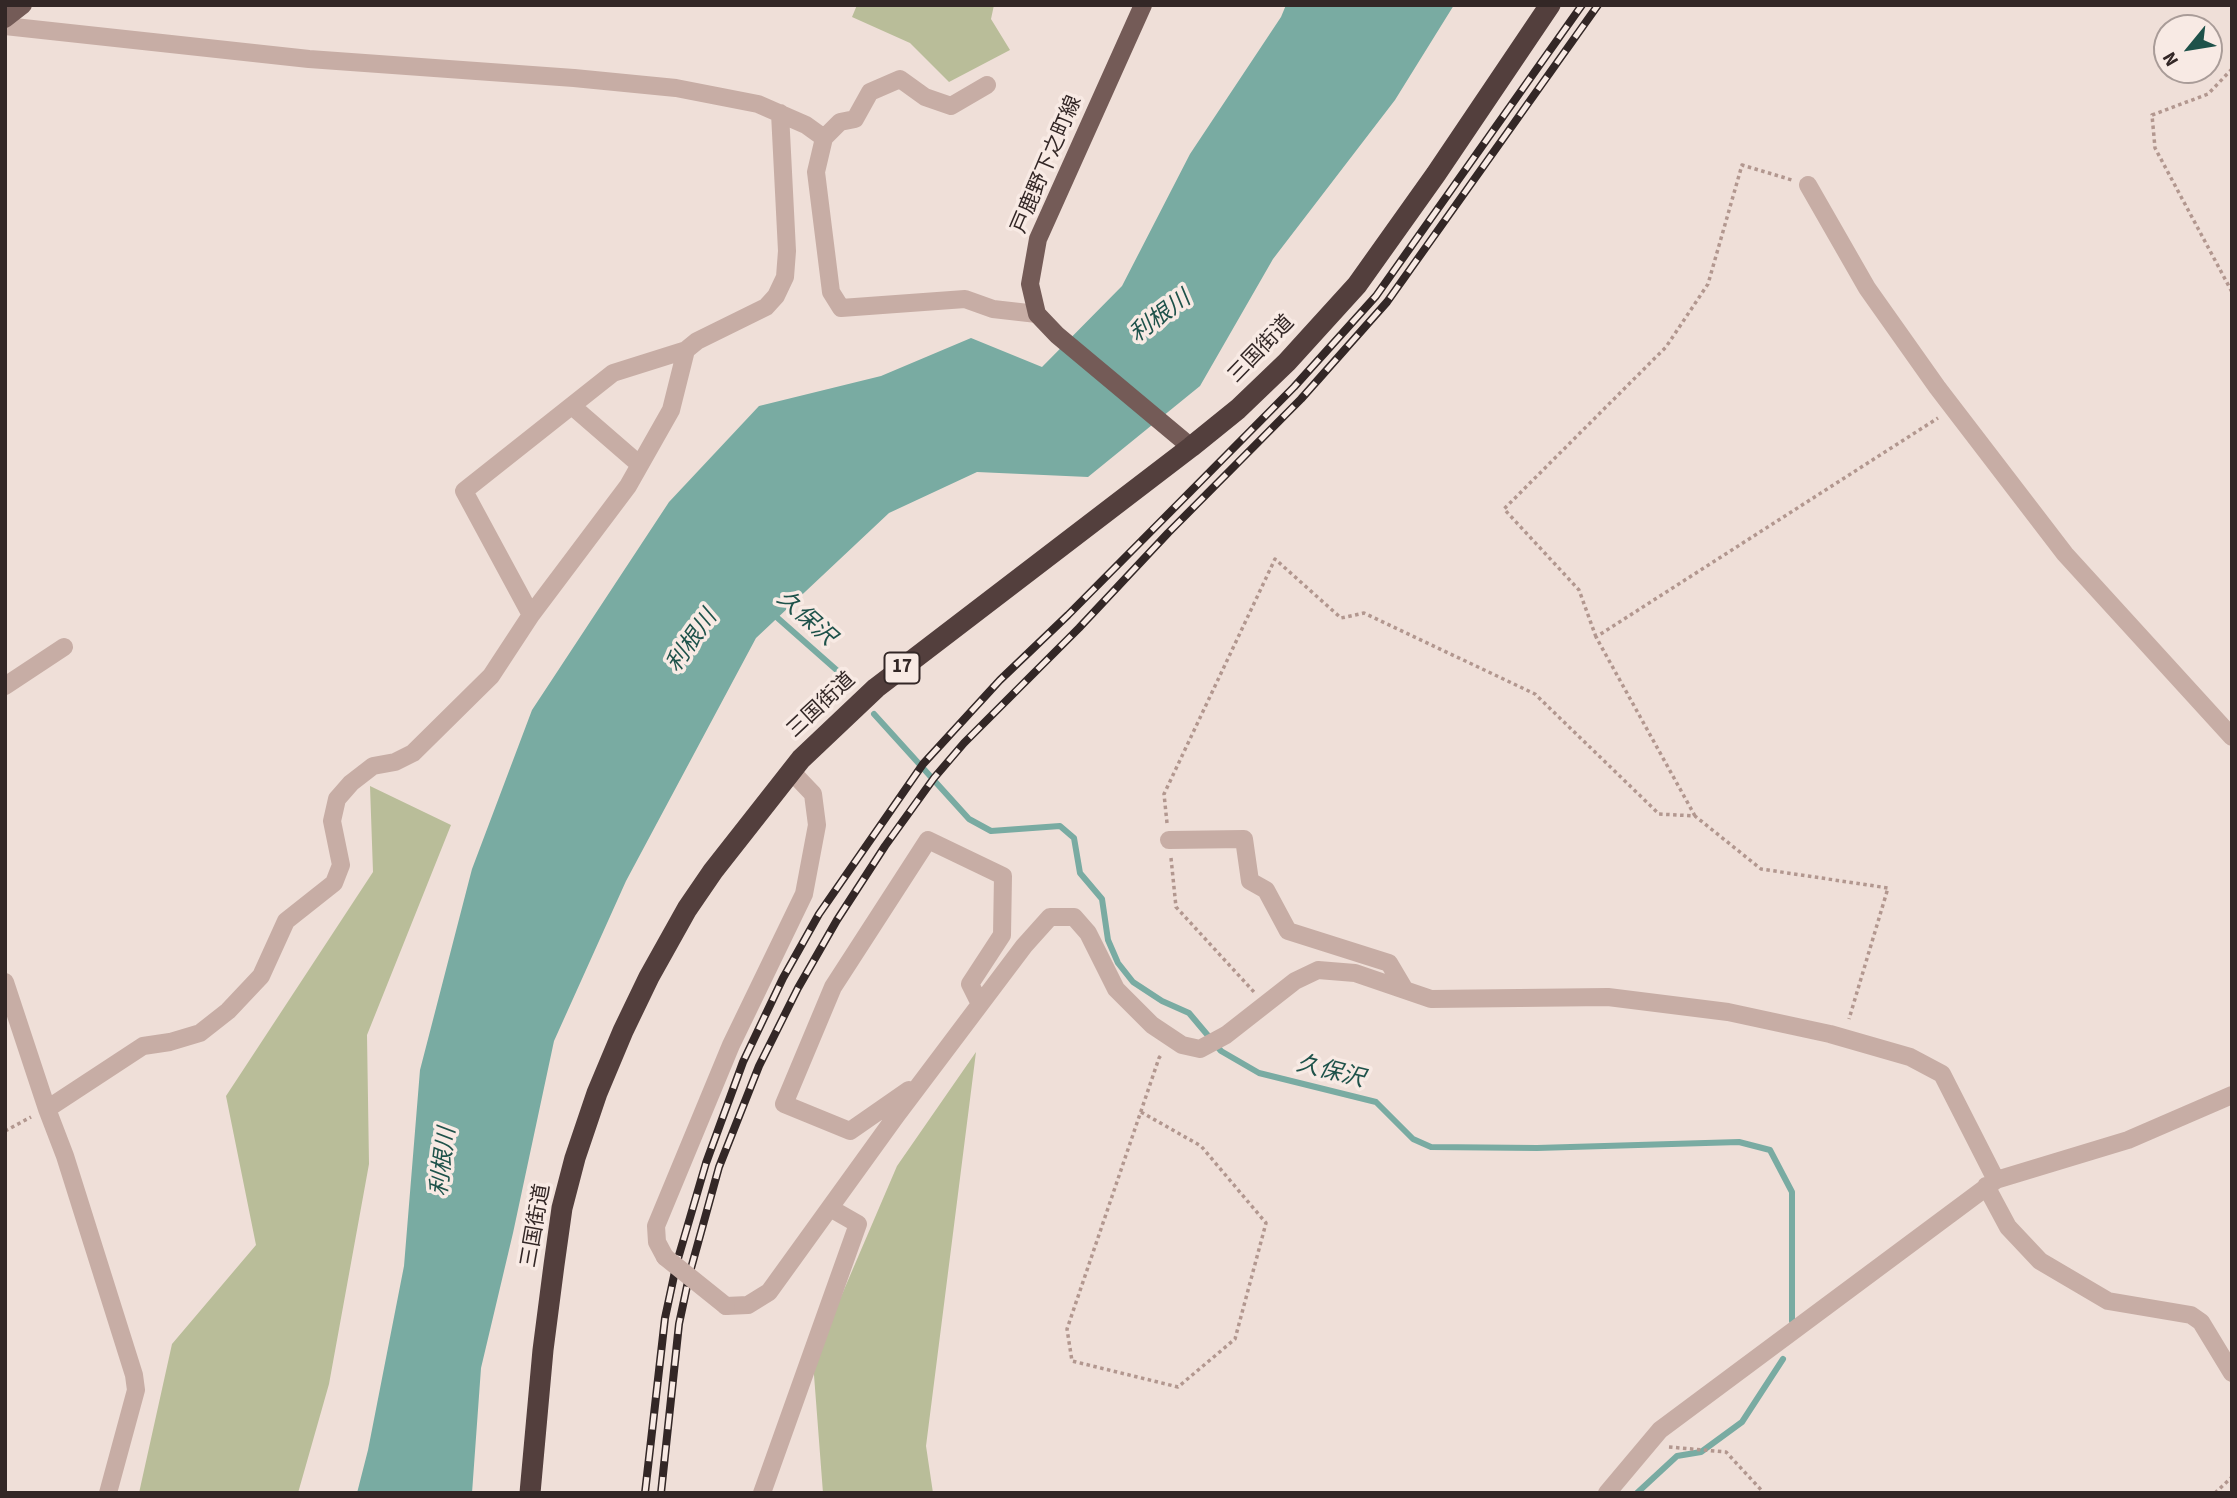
<!DOCTYPE html>
<meta charset="utf-8">
<style>
body{margin:0}
#map{position:relative;width:2237px;height:1498px;overflow:hidden;background:#efdfd8;font-family:"Source Sans 3",sans-serif}
canvas{display:block}
.frame{position:absolute;inset:0;border:7px solid #332726;pointer-events:none}
.north{position:absolute;left:2153px;top:14px;width:70px;height:70px;box-sizing:border-box;background:#f8eae4;border:2px solid #a99c98;border-radius:50%;rotate:240deg;font-size:19px;font-weight:700;line-height:28px;text-align:center;color:#332726}
.north::after{content:'';display:block;margin:auto;width:24px;height:32px;background:#1e524a;clip-path:polygon(50% 0,100% 100%,50% 72%,0 100%)}
</style>
<div id="map">
<canvas width="2237" height="1498"></canvas>
<div class="frame"></div>
<div class="north">N</div>
</div>
<script>
const c = document.querySelector('canvas').getContext('2d');
c.lineJoin = 'round';
function fill(path, color) {
  c.fillStyle = color;
  c.fill(path, 'evenodd');
}
function shape(rows) {
  const path = new Path2D();
  for (const r of rows) {
    path.moveTo(r[0], r[1]);
    for (let i = 2; i < r.length; i += 2) path.lineTo(r[i], r[i + 1]);
  }
  return path;
}
function stroke(path, color, width, dash) {
  c.strokeStyle = color;
  c.lineWidth = width;
  c.lineCap = dash ? 'butt' : 'round';
  c.setLineDash(dash || []);
  c.stroke(path);
}
function write(font, color, halo, rows, align = 'center') {
  c.font = font + ' "Source Sans 3","Noto Sans JP",sans-serif';
  c.lineWidth = 7;
  c.setLineDash([]);
  c.textBaseline = 'middle';
  c.strokeStyle = halo;
  c.fillStyle = color;
  for (const [text, x, y, turn = 0] of rows) {
    c.save();
    c.translate(x, y);
    c.rotate((+turn || 0) * Math.PI / 180);
    c.textAlign = isNaN(turn) ? turn : align;
    if (halo) c.strokeText(text, 0, 0);
    c.fillText(text, 0, 0);
    c.restore();
  }
}
fill(shape([
 [857,5,994,5,991,19,1010,50,949,82,910,43,852,17],
 [370,786,451,825,367,1035,369,1164,329,1384,298,1493,139,1493,172,1344,256,1245,226,1096,373,872],
 [976,1052,926,1446,933,1493,823,1493,813,1362,897,1166]
]), '#b9bd99');
fill(shape([
 [1286,5,1454,5,1395,100,1273,259,1200,386,1088,477,977,472,889,513,756,638,626,881,554,1041,513,1233,481,1368,472,1493,357,1493,368,1450,404,1266,420,1070,472,869,532,710,669,502,759,406,881,376,971,338,1042,367,1122,286,1190,154,1281,17]
]), '#79aba2');
stroke(shape([
 [772,613,849,681],
 [874,714,969,819,991,831,1060,826,1074,838,1080,873,1102,899,1108,940,1118,963,1133,982,1162,1001,1189,1013,1221,1051,1259,1073,1376,1102,1413,1139,1431,1147,1537,1148,1739,1142,1770,1150,1792,1192,1792,1321],
 [1637,1493,1677,1456,1701,1452,1742,1422,1783,1359]
]), '#79aba2', 6);
stroke(shape([
 [2232,69,2208,94,2152,115,2155,148,2232,292],
 [1596,637,1579,590,1504,509,1666,347,1708,284,1742,165,1792,180],
 [1695,816,1596,637,1938,418],
 [1167,823,1164,794,1275,559,1341,618,1364,613,1535,694,1659,814,1695,816,1761,869,1888,888,1849,1019],
 [1171,858,1176,907,1254,992],
 [1141,1112,1201,1146,1266,1223,1235,1339,1178,1387,1072,1361,1067,1329,1159,1058,1161,1055],
 [5,1131,31,1117],
 [1669,1447,1726,1452,1764,1493],
 [2215,1493,2232,1477]
]), '#b2978f', 3.5, [3.5, 3.5]);
stroke(shape([
 [5,26,309,59,574,78,676,88,758,104,806,125,824,138],
 [987,85,951,106,925,97,900,79,870,92,855,119,840,122,824,138,816,172,831,292,841,308,965,299,993,309,1037,314],
 [1808,185,1867,288,1937,387,2065,554,2232,737],
 [572,406,640,465],
 [531,615,464,491,613,373,686,350],
 [5,686,64,647],
 [1169,840,1244,839,1250,881,1266,890,1288,931,1389,963,1405,990],
 [5,982,47,1109,65,1156,134,1375,136,1390,108,1493],
 [909,1090,850,1131,784,1104,833,987,928,840,1003,876,1002,935,970,984,980,1004],
 [47,1109,143,1046,170,1042,200,1033,228,1011,261,976,286,921,334,883,341,865,332,821,337,799,351,783,373,766,395,762,413,753,491,676,531,615,628,486,671,410,686,350,697,341,766,307,776,296,785,277,787,251,780,113],
 [1986,1186,2008,1227,2040,1261,2108,1301,2191,1315,2201,1322,2232,1373],
 [665,1257,657,1242,656,1226,731,1045,804,894,817,825,813,794,791,771],
 [726,1306,748,1305,769,1292,896,1116,1024,946,1050,917,1074,917,1088,933,1116,989,1152,1025,1182,1045,1200,1049,1226,1035,1295,981,1318,970,1355,973,1431,999,1608,997,1728,1012,1830,1034,1910,1057,1942,1074,1996,1180],
 [762,1493,858,1224,830,1208],
 [1607,1493,1660,1430,1996,1180,2128,1140,2232,1095]
]), '#c7ada5', 18);
stroke(shape([
 [1143,5,1038,239,1030,284,1037,314,1057,335,1191,447],
 [5,19,23,5]
]), '#745b57', 18);
stroke(shape([
 [530,1493,543,1350,554,1265,562,1208,575,1158,597,1093,623,1031,649,977,687,909,713,871,801,759,876,688,1191,447,1238,409,1287,362,1357,285,1436,174,1550,5]
]), '#533f3d', 21);
const rail = shape([
 [645,1493,665,1318,677,1262,706,1163,743,1062,783,978,819,914,923,764,1000,680,1068,615,1294,387,1376,296,1582,5],
 [661,1493,679,1324,690,1272,719,1167,759,1066,798,988,837,920,885,846,934,778,964,743,1079,628,1168,533,1301,399,1387,302,1598,5]
]);
stroke(rail, '#332726', 8);
stroke(rail, '#f8eae4', 5, [16]);
stroke(shape([
 [665,1257,726,1306]
]), '#c7ada5', 18);
for (const [x, y, w] of [
 [902,668,35]
]) {
  const box = new Path2D();
  box.roundRect(x - w / 2, y - 15.5, w, 31, 5);
  c.fillStyle = '#f8eae4';
  c.fill(box);
  stroke(box, '#332726', 2);
}
write('bold 19px', '#332726', null, [
 ["17",902,668]
]);
write('21px', '#332726', '#f8eae4', [
 ["戸鹿野下之町線",1048,165,-67],
 ["三国街道",1262,350,-46],
 ["三国街道",822,706,-43],
 ["三国街道",537,1226,-80]
]);
write('italic 23px', '#1e524a', '#f8eae4', [
 ["利根川",1161,318,-37],
 ["久保沢",805,619,42],
 ["利根川",693,642,-55],
 ["久保沢",1330,1073,14],
 ["利根川",445,1162,-83]
]);
</script>
